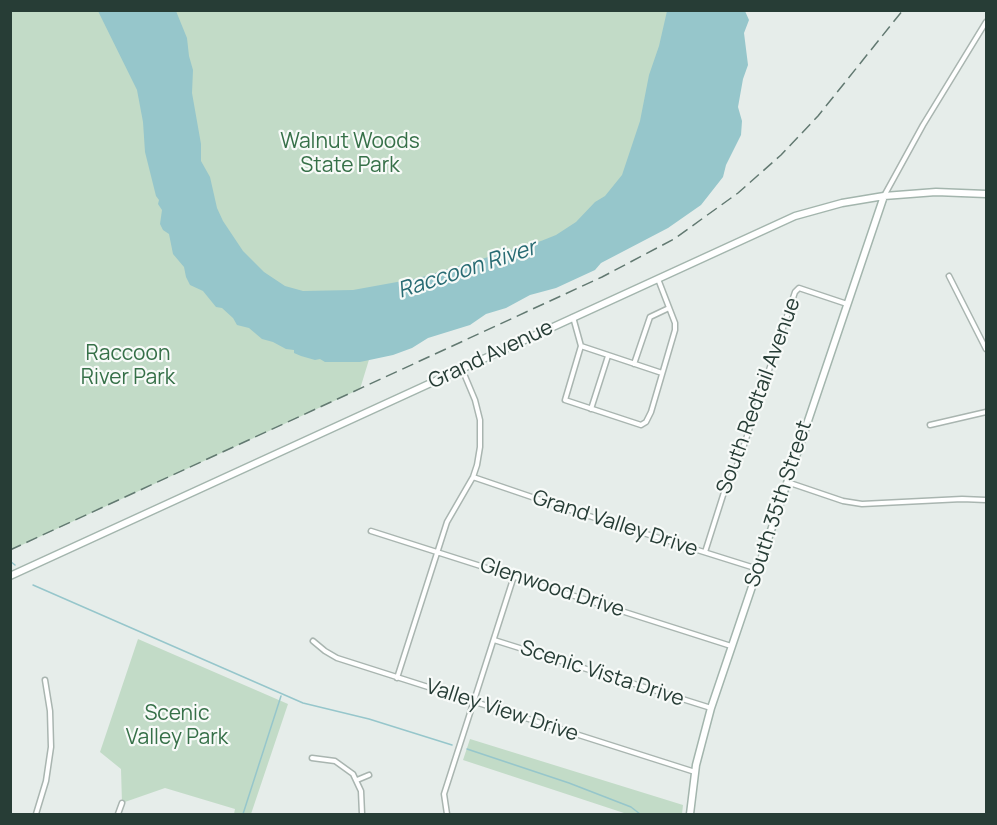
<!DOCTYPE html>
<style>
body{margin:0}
#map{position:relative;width:997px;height:825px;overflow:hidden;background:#e6edea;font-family:Manrope,sans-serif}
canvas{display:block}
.frame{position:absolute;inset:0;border:12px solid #273d36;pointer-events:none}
</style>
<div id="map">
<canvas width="997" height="825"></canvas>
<div class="frame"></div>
</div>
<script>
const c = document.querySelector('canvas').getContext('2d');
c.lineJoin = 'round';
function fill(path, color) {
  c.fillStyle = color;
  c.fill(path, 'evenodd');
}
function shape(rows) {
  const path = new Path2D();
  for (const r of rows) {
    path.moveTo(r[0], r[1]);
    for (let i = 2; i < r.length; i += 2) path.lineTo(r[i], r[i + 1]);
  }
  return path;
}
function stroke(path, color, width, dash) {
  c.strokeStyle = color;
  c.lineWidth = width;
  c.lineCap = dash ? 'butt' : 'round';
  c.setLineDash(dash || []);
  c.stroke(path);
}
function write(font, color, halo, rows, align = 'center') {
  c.font = font + ' Manrope,sans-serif';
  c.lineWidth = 4.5;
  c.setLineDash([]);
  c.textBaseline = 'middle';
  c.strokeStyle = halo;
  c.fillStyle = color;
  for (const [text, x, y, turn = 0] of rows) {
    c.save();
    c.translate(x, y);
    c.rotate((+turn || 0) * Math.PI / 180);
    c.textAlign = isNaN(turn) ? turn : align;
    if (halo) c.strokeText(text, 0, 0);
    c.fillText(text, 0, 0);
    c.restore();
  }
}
fill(shape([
 [10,11,128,11,172,225,375,340,360,389,11,550],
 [161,11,678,11,617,220,380,299,267,288,232,264,198,172],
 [138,639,288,704,251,814,234,814,235,809,165,788,122,803,121,769,100,752],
 [470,739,683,805,682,814,627,814,463,760]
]), '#c2dbc7');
fill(shape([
 [98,11,176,11,187,38,189,56,193,70,192,93,201,144,201,161,210,177,217,208,223,221,243,251,264,272,285,286,303,291,353,290,419,278,541,241,556,235,576,222,595,202,605,196,622,175,640,121,649,75,659,46,667,11,745,11,749,20,744,33,748,65,743,79,738,107,742,121,741,135,726,165,723,177,701,205,668,228,601,263,595,270,556,288,530,295,506,308,486,314,470,325,428,338,412,348,393,355,360,362,325,362,320,359,315,360,301,356,294,353,294,350,286,349,273,342,262,339,249,328,237,325,233,318,222,308,216,307,203,291,190,285,186,277,184,267,173,254,169,234,163,230,160,224,162,210,158,204,159,200,156,196,145,152,143,122,137,90]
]), '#96c6cb');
stroke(shape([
 [10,561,15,565],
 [33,585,303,703,369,719,452,745],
 [467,749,569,783,631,807,640,814],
 [243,814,281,696]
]), '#96c6cb', 1.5);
const street = shape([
 [884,196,923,125,986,22],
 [949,276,986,349],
 [573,317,581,346,565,400,641,425,646,422,651,412,675,330,675,323,658,279],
 [581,346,662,373],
 [634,364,650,317,669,308],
 [591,409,608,356],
 [930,425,986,412],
 [473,477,570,510,758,569],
 [787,482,843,501,862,504,962,499,986,500],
 [371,531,731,646],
 [705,552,726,486,738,463,795,292,799,288,847,304],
 [494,640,711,708],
 [313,641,325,651,337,658,695,772],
 [397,678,447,522,473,477,477,465,480,447,480,420,475,400,462,369],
 [312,758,335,761,353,774,361,791,362,814],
 [357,780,369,775],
 [36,814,46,781,51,747,50,711,45,680],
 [118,814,122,803],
 [447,814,444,794,514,576]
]);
const secondary = shape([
 [10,576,795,216,842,203,884,196,936,192,986,194],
 [690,814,696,765,711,708,884,196]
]);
stroke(street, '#a9b5b0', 7);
stroke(secondary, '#a3b5ad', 9);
stroke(street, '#fff', 4);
stroke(secondary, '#fff', 6);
stroke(shape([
 [10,550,602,277,674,239,738,193,781,155,818,116,903,10]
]), '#627971', 1.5, [12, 6]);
write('21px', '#367048', '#f7faf8', [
 ["Walnut Woods",350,142],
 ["State Park",350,166],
 ["Raccoon",128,354],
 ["River Park",128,378],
 ["Scenic",177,714],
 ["Valley Park",177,738]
]);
write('21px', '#273d36', '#f7faf8', [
 ["Grand Avenue",491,355,-25],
 ["South Redtail Avenue",759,396,-70],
 ["South 35th Street",779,504,-72],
 ["Grand Valley Drive",615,524,18],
 ["Glenwood Drive",552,588,18],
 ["Scenic Vista Drive",602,674,18],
 ["Valley View Drive",502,711,18]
]);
write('italic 22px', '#286b73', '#f7faf8', [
 ["Raccoon River",467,270,-18]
]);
</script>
